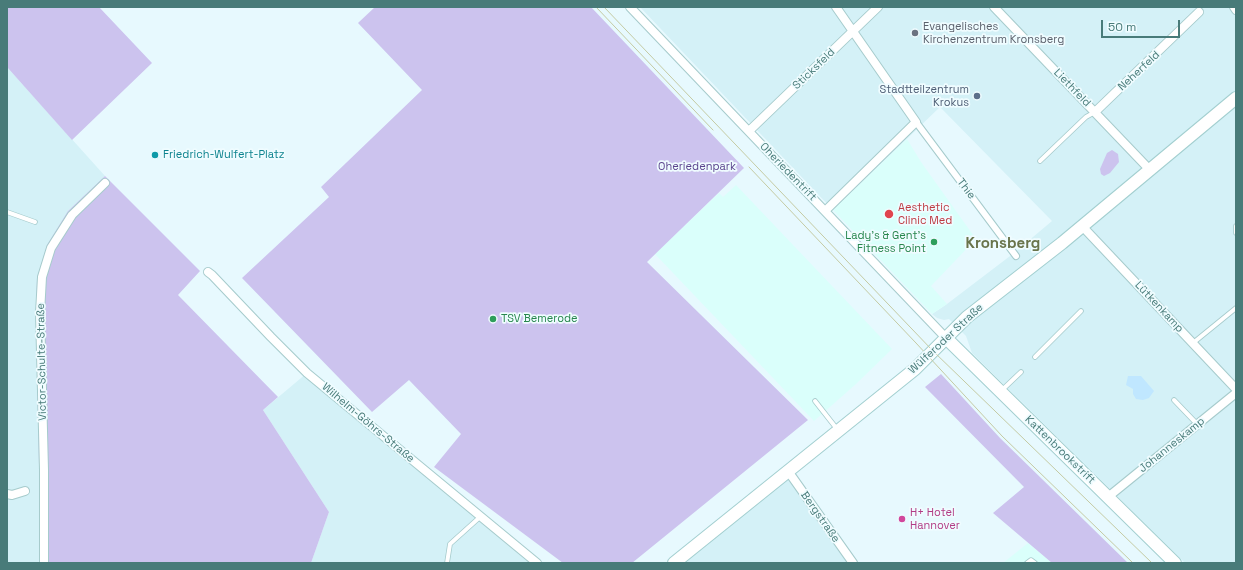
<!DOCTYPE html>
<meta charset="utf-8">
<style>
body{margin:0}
#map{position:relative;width:1243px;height:570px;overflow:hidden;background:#e7f9fe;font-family:"Space Grotesk",sans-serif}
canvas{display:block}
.frame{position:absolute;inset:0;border:8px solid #487b79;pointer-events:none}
.scale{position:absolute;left:1101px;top:20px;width:79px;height:18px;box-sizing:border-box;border:2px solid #487b79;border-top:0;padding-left:5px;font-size:12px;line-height:14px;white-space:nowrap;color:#487b79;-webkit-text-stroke:3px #effcff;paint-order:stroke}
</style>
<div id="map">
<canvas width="1243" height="570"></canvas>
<div class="frame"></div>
<div class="scale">50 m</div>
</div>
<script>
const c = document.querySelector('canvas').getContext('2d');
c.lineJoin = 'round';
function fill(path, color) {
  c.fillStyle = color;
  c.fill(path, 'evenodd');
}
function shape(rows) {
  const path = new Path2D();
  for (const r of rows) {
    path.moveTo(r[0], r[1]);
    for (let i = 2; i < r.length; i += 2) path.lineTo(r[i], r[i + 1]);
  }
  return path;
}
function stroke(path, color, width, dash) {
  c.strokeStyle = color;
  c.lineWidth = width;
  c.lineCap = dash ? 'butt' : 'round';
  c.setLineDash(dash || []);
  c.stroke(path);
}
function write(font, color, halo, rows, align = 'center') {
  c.font = font + ' "Space Grotesk",sans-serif';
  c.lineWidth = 3.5;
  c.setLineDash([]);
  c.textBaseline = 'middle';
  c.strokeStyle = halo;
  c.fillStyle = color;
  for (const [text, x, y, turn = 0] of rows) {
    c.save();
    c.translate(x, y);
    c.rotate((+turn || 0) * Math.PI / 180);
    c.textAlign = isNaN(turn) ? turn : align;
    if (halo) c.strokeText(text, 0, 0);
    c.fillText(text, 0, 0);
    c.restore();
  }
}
fill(shape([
 [640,7,1236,7,1236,563,1185,563,972,353,966,336,949,319,944,320,937,318,932,314,947,304,1014,253,1052,221,940,107,833,210],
 [7,67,105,176,68,211,39,417,40,516,39,563,7,563],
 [307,373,537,563,311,563,329,512,263,410],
 [788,471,853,563,674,563]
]), '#d4f1f7');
fill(shape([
 [907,139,921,162,976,239,931,286,947,304,932,314,833,210],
 [736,185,892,349,856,384,814,421,655,254,719,193,723,197],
 [1028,543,1052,563,1003,563]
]), '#dafffb');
fill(shape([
 [7,7,99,7,152,63,72,140,7,67],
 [375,7,591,7,744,168,647,262,808,420,632,563,563,563,434,467,461,434,409,380,372,412,242,278,329,197,321,187,422,90,358,23],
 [1112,150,1118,154,1119,162,1110,173,1104,176,1101,174,1100,169,1107,153],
 [105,176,200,271,178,295,278,397,263,410,329,512,311,563,258,563,257,562,254,563,39,563,40,516,36,312,37,278,47,245,68,211],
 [941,374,1000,438,1128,563,1052,563,993,513,1024,487,925,387]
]), '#ccc3ee');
fill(shape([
 [1128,376,1141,376,1154,391,1149,398,1143,400,1136,399,1133,394,1133,389,1126,385]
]), '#c0e7ff');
const service = shape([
 [1040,161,1086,117,1095,112],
 [7,212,35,222],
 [1236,226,1236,233],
 [1193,343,1236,308],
 [1035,357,1081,311],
 [1001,391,1021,372],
 [1174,400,1197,424],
 [815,401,837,429],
 [447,563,450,544,480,517],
 [1027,563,1031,560,1035,563]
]);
const pedestrian = shape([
 [916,122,1016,256]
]);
const minor = shape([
 [630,7,946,338],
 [994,7,1149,169],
 [1234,7,1236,10],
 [1095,112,1199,12],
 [749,131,878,7],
 [825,211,916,122,836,7],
 [1082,226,1236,389],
 [208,272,212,275,271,337,307,373,537,563],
 [788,471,853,563],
 [7,494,12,495,25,491],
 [1108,497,1236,393],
 [44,563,44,470,40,313,42,277,51,248,72,215,105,183]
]);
const secondary = shape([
 [946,338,1175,563],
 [674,563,915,369,967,317,1062,243,1236,98]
]);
stroke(service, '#a6cbcc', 5.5);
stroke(pedestrian, '#a6cbcc', 8);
stroke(minor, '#a6cbcc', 10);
stroke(secondary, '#a3cfd0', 14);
stroke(service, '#fff', 4);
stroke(pedestrian, '#fff', 6);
stroke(minor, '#fff', 8);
stroke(secondary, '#fff', 12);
stroke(shape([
 [596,7,713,130],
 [604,7,933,351,1152,563],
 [749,167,916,343,1002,436,1133,563]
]), '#c4caa3', 1);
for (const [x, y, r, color] of [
 [915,33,4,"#6b7280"],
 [977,96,4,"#5c6f8a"],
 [155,155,4,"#0f9aa8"],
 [889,214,5,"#e0444e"],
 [934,242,4,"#2e9e5b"],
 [493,319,4,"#2e9e5b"],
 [902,519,4,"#d1479c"]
]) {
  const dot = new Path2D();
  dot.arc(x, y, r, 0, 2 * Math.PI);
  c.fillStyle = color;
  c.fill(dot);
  stroke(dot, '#effcff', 1.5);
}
write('11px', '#5b616d', '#effcff', [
 ["Evangelisches",923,27],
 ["Kirchenzentrum Kronsberg",923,40]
], 'left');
write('11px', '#487b79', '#effcff', [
 ["Sticksfeld",814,69,-44],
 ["Neherfeld",1139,71,-43],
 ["Liethfeld",1072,88,46],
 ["Oheriedentrift",788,172,46],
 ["Thie",966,189,53],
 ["Lütkenkamp",1159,307,47],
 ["Wülferoder Straße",946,339,-43],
 ["Victor-Schulte-Straße",42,362,-91],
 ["Wilhelm-Göhrs-Straße",368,423,40],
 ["Johanneskamp",1172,445,-39],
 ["Kattenbrookstrift",1060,450,44],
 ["Bergstraße",820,517,55]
]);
write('11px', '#4e5e75', '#effcff', [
 ["Stadtteilzentrum",969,90],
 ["Krokus",969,103]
], 'right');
write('11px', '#0d838f', '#effcff', [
 ["Friedrich-Wulfert-Platz",163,155]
], 'left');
write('11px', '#5b448e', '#effcff', [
 ["Oheriedenpark",697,167]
]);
write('11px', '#be3a42', '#effcff', [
 ["Aesthetic",898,208],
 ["Clinic Med",898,221]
], 'left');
write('11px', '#27864d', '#effcff', [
 ["Lady's & Gent's",926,236],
 ["Fitness Point",926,249],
 ["TSV Bemerode",501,319,"left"]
], 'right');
write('11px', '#b23c85', '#effcff', [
 ["H+ Hotel",910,513],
 ["Hannover",910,526]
], 'left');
write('bold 15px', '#69744b', '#effcff', [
 ["Kronsberg",1003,244]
]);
</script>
